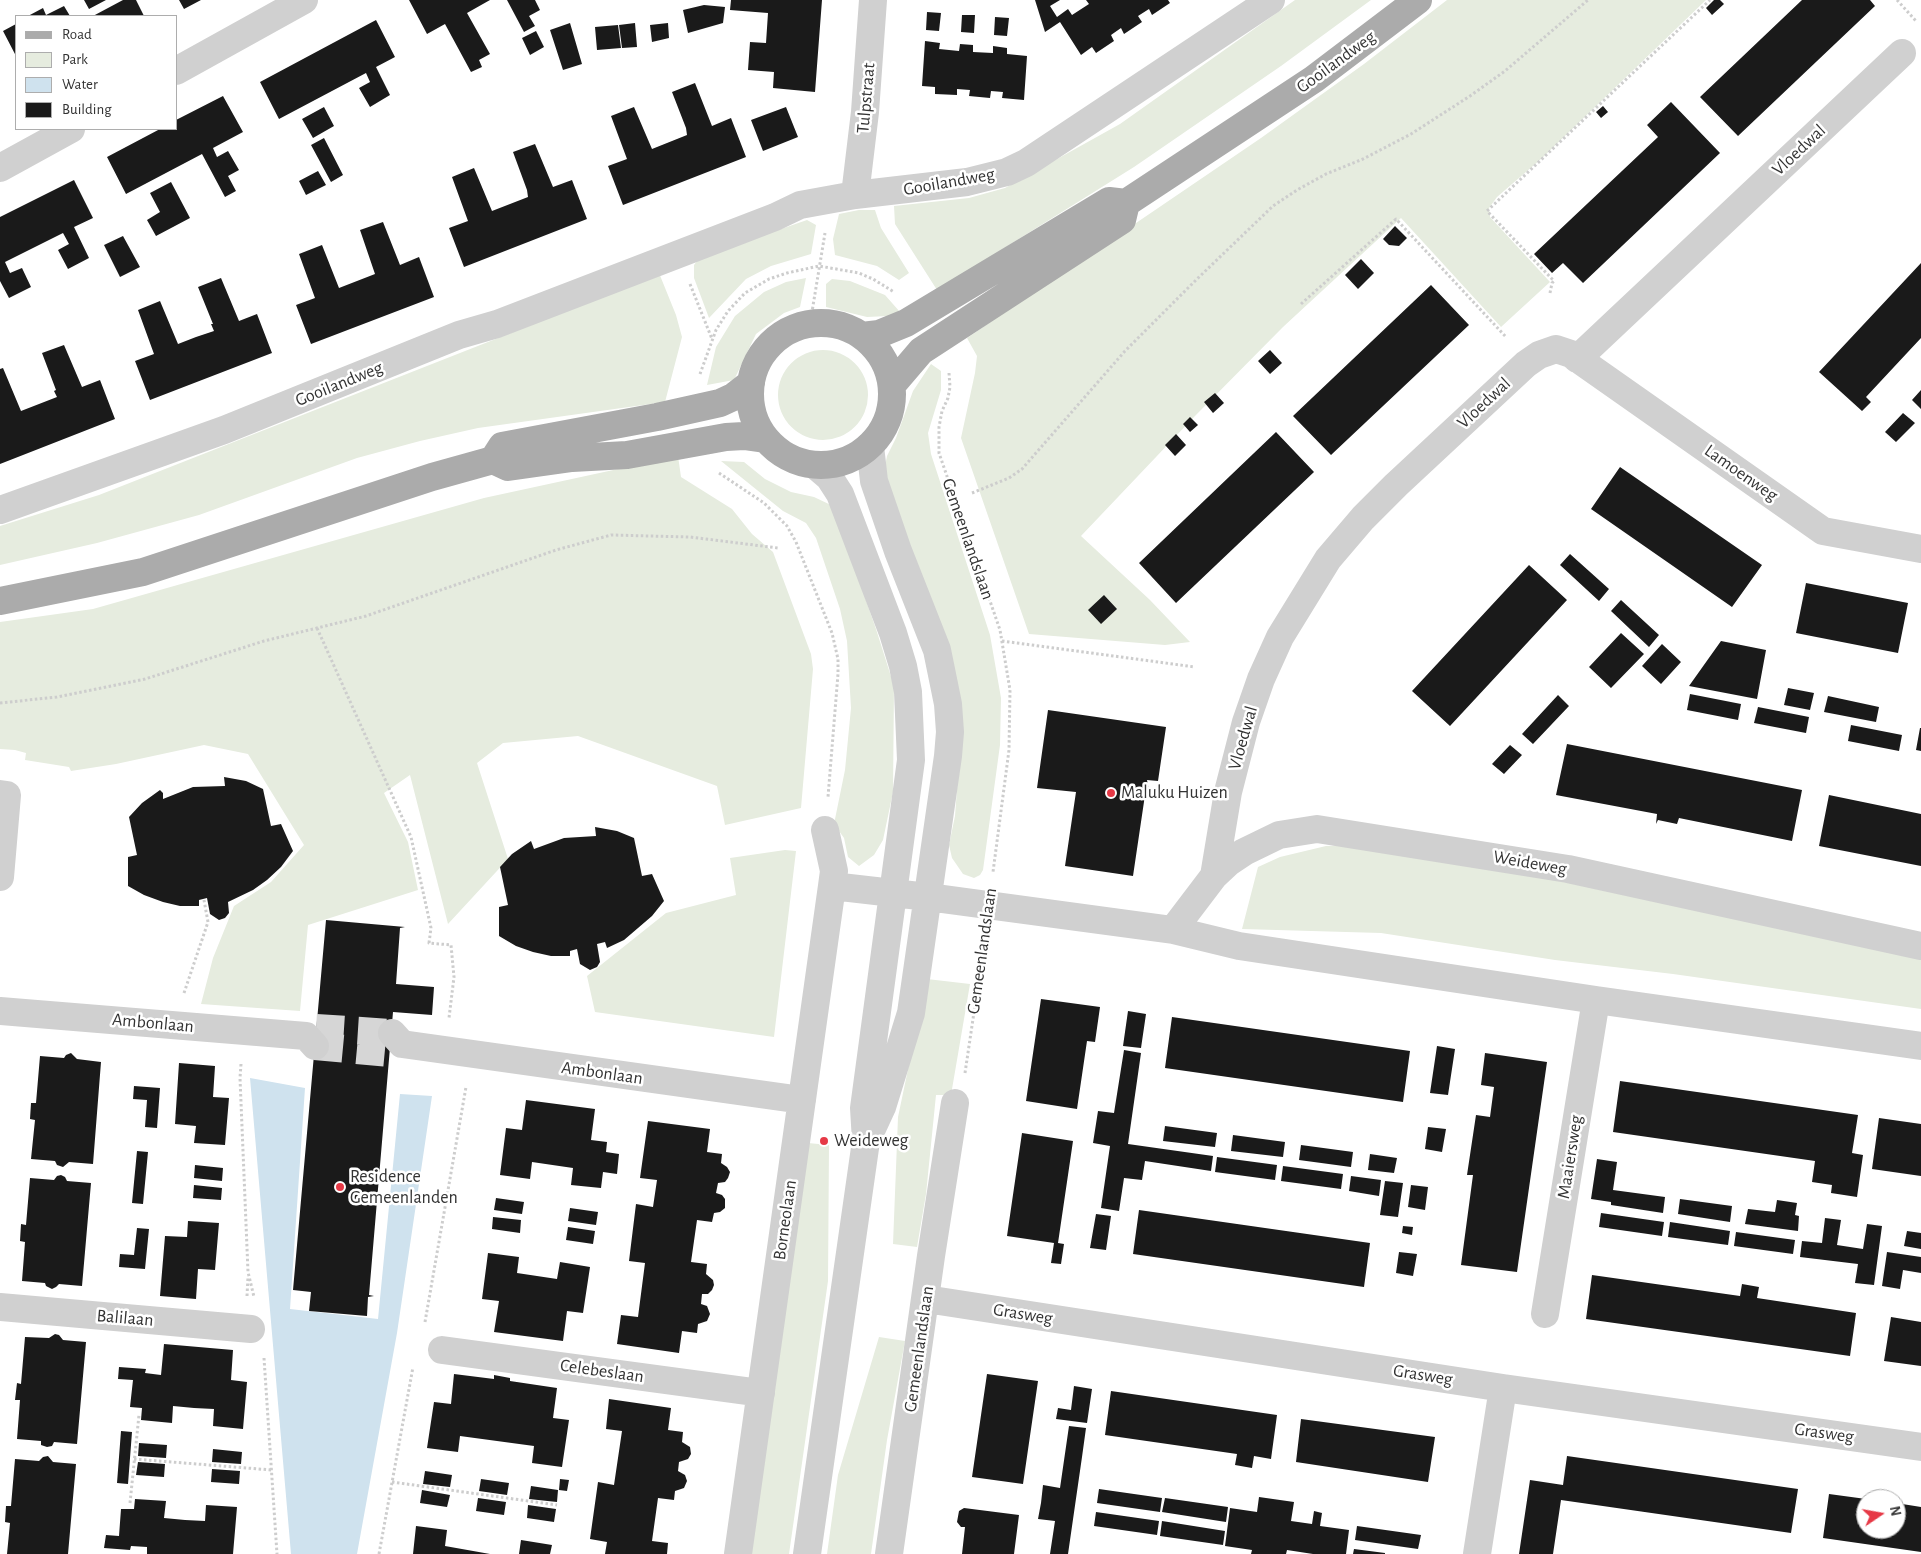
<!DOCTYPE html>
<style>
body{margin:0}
#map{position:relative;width:1921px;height:1554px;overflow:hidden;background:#fff;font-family:"Alegreya Sans",sans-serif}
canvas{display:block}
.legend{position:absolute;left:15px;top:15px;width:162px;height:115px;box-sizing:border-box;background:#fff;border:1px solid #adadad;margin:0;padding:6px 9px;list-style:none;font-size:15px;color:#333}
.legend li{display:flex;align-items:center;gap:10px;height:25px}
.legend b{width:25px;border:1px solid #adadad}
.north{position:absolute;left:1856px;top:1489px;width:50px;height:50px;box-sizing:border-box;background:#fff;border:1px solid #adadad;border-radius:50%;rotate:78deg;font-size:14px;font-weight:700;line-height:20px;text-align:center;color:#333}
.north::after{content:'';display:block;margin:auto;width:18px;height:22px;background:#e63946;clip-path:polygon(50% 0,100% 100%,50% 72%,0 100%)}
</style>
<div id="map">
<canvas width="1921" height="1554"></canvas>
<ul class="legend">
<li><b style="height:6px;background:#ababab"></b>Road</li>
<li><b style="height:14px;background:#e6ecdf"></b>Park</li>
<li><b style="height:14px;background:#cfe2ee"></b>Water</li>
<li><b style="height:14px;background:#1a1a1a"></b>Building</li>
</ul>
<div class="north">N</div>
</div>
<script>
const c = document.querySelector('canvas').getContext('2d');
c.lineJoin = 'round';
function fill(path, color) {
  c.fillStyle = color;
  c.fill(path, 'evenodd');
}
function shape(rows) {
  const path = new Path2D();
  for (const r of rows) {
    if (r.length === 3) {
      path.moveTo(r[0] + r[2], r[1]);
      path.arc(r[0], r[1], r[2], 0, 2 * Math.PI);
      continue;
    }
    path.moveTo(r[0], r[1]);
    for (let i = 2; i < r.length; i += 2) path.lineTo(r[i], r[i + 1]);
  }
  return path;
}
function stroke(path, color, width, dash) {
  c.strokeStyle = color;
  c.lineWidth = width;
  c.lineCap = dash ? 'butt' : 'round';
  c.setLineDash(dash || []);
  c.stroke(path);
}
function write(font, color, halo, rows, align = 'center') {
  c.font = font + ' "Alegreya Sans",sans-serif';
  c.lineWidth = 5;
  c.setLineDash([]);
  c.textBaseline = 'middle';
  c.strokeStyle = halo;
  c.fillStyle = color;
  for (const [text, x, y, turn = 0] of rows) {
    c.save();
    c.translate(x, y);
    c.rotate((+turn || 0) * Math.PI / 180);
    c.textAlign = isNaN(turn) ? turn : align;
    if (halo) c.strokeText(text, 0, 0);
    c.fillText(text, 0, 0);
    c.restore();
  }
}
fill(shape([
 [1295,0,1371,0,1281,66,1134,167,937,290,895,224,894,206,969,198,1005,188,1120,124],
 [1447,0,1706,0,1541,159,1497,197,1489,208,1490,217,1550,282,1501,327,1401,218,1283,327,1194,417,1081,536,1150,600,1190,642,1165,645,1029,634,961,438,975,373,977,356,967,338,1261,138,1364,64],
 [859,210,875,210,881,228,909,273,899,280,877,266,835,255,833,239,839,214],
 [807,220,816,225,811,254,771,266,746,279,709,318,694,278,694,265,700,257],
 [659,273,676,315,682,337,665,402,478,428,420,441,357,458,199,515,97,543,0,565,0,526,99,495,638,283],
 [806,278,800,307,784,313,756,334,734,380,707,385,716,347,735,316,764,292,786,282],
 [832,279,850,281,885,295,900,312,888,316,867,317,826,307,826,284],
 [823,395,45],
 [931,364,941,371,941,390,928,433,931,454,990,635,1001,698,1000,745,983,870,980,875,974,878,963,874,952,858,949,845,955,816,960,749,884,471,887,456,896,438,913,391],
 [678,456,681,477,732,509,752,534,773,552,811,654,813,669,801,808,725,825,717,786,578,736,503,743,477,763,508,859,448,924,410,775,384,793,408,842,418,890,308,925,300,1011,201,1004,213,958,234,906,271,882,304,845,248,754,204,745,116,764,71,771,69,767,25,760,26,753,15,750,0,749,0,622,93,609,484,498],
 [721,461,744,462,765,479,791,492,814,497,833,506,876,629,894,686,893,792,883,840,874,855,859,866,848,857,844,838,834,824,845,770,851,708,847,641,840,609,816,538,806,523,783,511],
 [1366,845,1591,884,1921,955,1921,1009,1673,974,1555,960,1381,933,1242,929,1258,867,1280,857,1326,846],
 [785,850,796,851,774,1037,595,1012,587,976,666,913,736,895,730,858],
 [927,979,970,984,951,1095,936,1095,926,1194,917,1247,893,1244,898,1117],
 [808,1143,829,1145,828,1281,789,1554,751,1554],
 [879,1337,905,1341,887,1440,871,1554,827,1554,838,1475]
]), '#e6ecdf');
fill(shape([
 [250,1078,305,1088,290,1309,378,1319,400,1094,432,1096,397,1333,357,1554,291,1554]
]), '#cfe2ee');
fill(shape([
 [84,0,106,0,89,9],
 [123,0,136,0,144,16,93,16],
 [179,0,201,0,184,9],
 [409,0,490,0,467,13,490,54,479,60,482,67,471,72,445,24,427,34],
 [507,0,535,0,540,10,529,16,535,26,524,32],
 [731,0,822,0,815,92,773,88,774,72,748,70,750,42,766,43,768,13,730,10],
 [1035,0,1060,0,1050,6,1057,17,1068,9,1072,15,1089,4,1086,0,1168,0,1170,3,1152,15,1149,9,1138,16,1142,22,1124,34,1121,28,1111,35,1114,41,1096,53,1092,47,1081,55,1060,22,1045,32],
 [1714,0,1720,0,1724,4,1712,15,1706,8],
 [1802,0,1870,0,1875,6,1738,136,1700,97],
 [704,5,725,7,723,23,688,33,683,10],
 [64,6,70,16,28,16,43,8,46,15],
 [927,12,941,13,939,31,926,30],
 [962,15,975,15,974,33,961,32],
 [995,17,1009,18,1007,36,994,35],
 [376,20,395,57,376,67,390,95,370,107,359,88,370,82,366,73,279,119,260,82],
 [570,23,582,64,563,70,550,30],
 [635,23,637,47,622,48,619,25],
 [668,23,669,38,652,42,650,25],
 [16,24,16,56,3,31],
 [618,25,621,48,597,50,595,27],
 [536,31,544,47,530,55,522,38],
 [925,41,940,43,939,49,959,51,960,44,973,45,973,52,993,53,993,46,1007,48,1007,54,1027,56,1024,100,1002,98,1003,92,991,91,990,98,969,96,970,90,957,89,957,95,935,94,935,87,922,86],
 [695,83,712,126,731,118,746,157,623,205,608,166,627,159,611,116,634,107,652,149,687,135,686,128,672,92],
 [223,96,243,132,213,148,217,157,228,151,239,170,228,176,236,191,225,197,202,154,126,194,107,157,160,129,176,129,176,120],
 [1671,102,1720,153,1583,283,1563,263,1552,273,1534,254,1658,137,1647,125],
 [1603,106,1608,112,1601,118,1596,112],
 [324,107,334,126,313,138,302,119],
 [786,107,798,137,763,151,751,120],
 [324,138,343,175,331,182,311,145],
 [535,144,553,187,572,180,587,219,464,267,449,228,468,221,452,177,474,168,492,211,528,197,527,190,513,152],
 [318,171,326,185,306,195,299,181],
 [74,180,93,218,74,227,89,258,68,269,58,250,69,244,63,233,5,262,10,273,22,268,31,287,9,298,0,281,0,217],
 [171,182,190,218,156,236,147,220,160,212,150,193],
 [383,222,400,265,419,257,434,297,311,344,296,305,315,298,299,254,322,245,339,288,375,274,360,230],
 [1395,226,1407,238,1399,246,1389,245,1383,239],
 [123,236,140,267,120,277,104,245],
 [1361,259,1374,273,1358,289,1345,275],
 [1921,263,1921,338,1866,397,1871,402,1862,411,1819,372],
 [221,278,239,321,257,314,272,353,150,400,135,361,154,354,138,310,160,301,178,344,196,337,214,331,211,324,213,324,198,287],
 [1431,285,1469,325,1331,455,1293,416],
 [64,345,82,387,100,380,115,419,0,464,0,369,3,368,21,411,57,397,54,391,56,390,42,353],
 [1270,350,1282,363,1270,374,1258,361],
 [1921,390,1921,409,1912,400],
 [1215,393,1224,403,1213,413,1204,402],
 [1903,413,1915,423,1896,442,1885,432],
 [1190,417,1198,425,1190,432,1183,424],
 [1276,432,1314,472,1176,603,1139,563],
 [1176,434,1186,445,1175,456,1165,445],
 [1620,467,1762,565,1732,607,1591,509],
 [1570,554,1609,589,1599,601,1560,565],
 [1529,565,1567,600,1450,726,1412,691],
 [1806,583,1908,603,1898,653,1796,633],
 [1104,595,1117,609,1101,624,1088,610],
 [1621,600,1659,635,1649,647,1611,611],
 [1621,633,1644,654,1611,688,1589,667],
 [1721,641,1766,650,1757,699,1689,686],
 [1662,644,1681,662,1661,684,1642,666],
 [1788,688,1814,693,1810,710,1784,705],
 [1690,694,1741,704,1738,720,1687,710],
 [1558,695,1569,706,1533,744,1522,734],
 [1828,696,1879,707,1876,722,1824,712],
 [1758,707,1809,717,1806,733,1754,723],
 [1048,710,1166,727,1158,781,1147,780,1149,790,1145,795,1133,876,1065,866,1076,792,1037,788],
 [1851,725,1902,735,1899,751,1848,741],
 [1920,728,1921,728,1921,751,1916,750],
 [1567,744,1802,790,1792,841,1679,818,1677,824,1658,820,1656,824,1657,814,1556,795],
 [1510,745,1522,755,1504,774,1492,764],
 [224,777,246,781,263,789,271,826,281,824,293,851,281,867,267,880,253,890,228,902,229,913,225,918,219,920,210,914,207,898,199,900,199,906,180,906,163,902,144,895,128,886,128,857,137,855,129,817,142,803,160,790,163,793,163,799,193,787,225,786],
 [1829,795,1921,814,1921,866,1819,846],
 [595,827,617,831,634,838,642,876,652,874,664,901,652,916,624,940,607,948,605,942,597,944,600,962,597,967,590,970,580,964,577,949,570,951,570,956,551,956,533,952,516,946,499,936,499,907,508,905,500,867,512,854,531,841,534,849,564,838,596,836],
 [326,920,405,927,400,928,396,984,434,987,432,1015,393,1012,369,1295,374,1296,368,1297,367,1316,309,1311,311,1292,293,1290],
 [1041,999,1100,1007,1095,1042,1087,1041,1077,1109,1026,1101],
 [1128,1011,1146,1014,1141,1048,1123,1046],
 [1172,1017,1410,1051,1403,1102,1165,1068],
 [1437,1046,1455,1049,1448,1095,1430,1093],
 [1124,1050,1141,1053,1128,1144,1213,1156,1211,1171,1145,1161,1142,1180,1124,1178,1119,1211,1101,1208,1110,1146,1093,1143,1098,1111,1114,1113],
 [71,1053,77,1059,101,1062,93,1164,69,1162,63,1167,57,1165,55,1161,31,1159,35,1120,30,1119,31,1103,36,1103,40,1056,64,1058,66,1055],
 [1485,1053,1547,1062,1517,1272,1461,1265,1473,1175,1467,1175,1476,1115,1490,1117,1494,1087,1481,1085],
 [179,1063,215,1066,213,1097,229,1098,225,1145,194,1143,196,1126,175,1124],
 [1620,1081,1858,1115,1852,1153,1863,1155,1857,1197,1831,1193,1832,1185,1812,1182,1815,1161,1613,1132],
 [134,1086,160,1088,157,1128,145,1127,147,1100,133,1099],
 [526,1100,595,1109,591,1140,607,1142,606,1152,619,1154,617,1174,603,1172,601,1188,571,1185,573,1168,532,1162,530,1179,500,1175,506,1128,522,1130],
 [1879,1118,1921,1124,1921,1176,1872,1169],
 [648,1121,710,1129,707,1152,722,1154,721,1163,727,1167,730,1172,728,1178,725,1182,718,1183,716,1193,722,1195,725,1199,725,1208,720,1212,714,1213,712,1222,697,1220,691,1262,707,1264,706,1274,713,1280,714,1285,712,1290,708,1294,702,1294,701,1304,707,1306,710,1314,707,1321,698,1324,697,1333,682,1331,679,1353,617,1344,621,1315,638,1317,645,1263,629,1261,636,1204,653,1207,657,1180,640,1178],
 [1165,1126,1217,1133,1215,1147,1163,1141],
 [1428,1127,1446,1129,1442,1152,1425,1149],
 [1022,1133,1073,1141,1058,1243,1064,1244,1061,1264,1051,1263,1054,1243,1007,1236],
 [1233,1135,1285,1142,1283,1157,1231,1151],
 [1301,1145,1353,1152,1351,1167,1299,1160],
 [137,1151,148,1152,143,1204,132,1203],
 [1370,1154,1397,1158,1394,1173,1368,1170],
 [1217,1157,1277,1165,1275,1180,1215,1172],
 [1597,1159,1617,1162,1613,1190,1665,1197,1663,1213,1611,1205,1611,1202,1591,1199],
 [195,1165,223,1168,222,1181,194,1178],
 [1283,1166,1343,1174,1341,1189,1281,1181],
 [61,1175,65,1177,67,1181,91,1183,82,1286,59,1284,56,1287,52,1289,46,1286,45,1283,22,1281,25,1242,20,1241,21,1224,26,1225,30,1178,54,1180,57,1176],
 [1351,1176,1381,1180,1379,1196,1349,1191],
 [1385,1181,1403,1183,1398,1217,1380,1215],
 [194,1185,222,1188,221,1200,193,1198],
 [1411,1185,1428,1187,1425,1210,1408,1207],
 [496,1198,524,1202,522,1214,494,1210],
 [1680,1199,1732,1206,1730,1222,1678,1214],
 [1777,1200,1797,1203,1795,1215,1799,1216,1798,1231,1745,1224,1748,1209,1775,1212],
 [570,1208,598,1212,596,1225,568,1221],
 [1139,1210,1370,1243,1364,1287,1133,1254],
 [1601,1213,1664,1222,1662,1236,1599,1227],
 [1096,1214,1111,1216,1106,1250,1090,1248],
 [493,1217,521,1220,520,1233,492,1229],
 [1825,1218,1841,1220,1837,1245,1863,1249,1867,1224,1882,1226,1874,1285,1855,1283,1858,1264,1800,1257,1802,1241,1822,1243],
 [188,1221,219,1223,215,1270,198,1269,196,1299,160,1296,165,1236,187,1237],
 [1670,1222,1730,1231,1728,1245,1668,1237],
 [1403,1226,1413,1227,1412,1235,1402,1233],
 [568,1227,595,1231,593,1244,566,1240],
 [137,1228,149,1229,145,1269,119,1267,120,1254,134,1255],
 [1907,1231,1921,1233,1921,1249,1904,1246],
 [1736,1232,1795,1240,1793,1254,1734,1246],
 [1399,1252,1417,1254,1413,1276,1396,1273],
 [1887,1252,1921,1257,1921,1273,1903,1270,1900,1289,1882,1286],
 [488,1253,519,1257,517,1273,557,1279,560,1262,590,1267,583,1313,567,1311,563,1341,494,1332,499,1301,482,1299],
 [1592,1275,1740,1296,1742,1284,1759,1287,1757,1298,1856,1313,1850,1356,1586,1319],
 [1891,1317,1921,1322,1921,1366,1884,1361],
 [55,1334,59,1335,63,1340,86,1342,77,1444,54,1442,52,1446,47,1447,41,1445,41,1441,17,1439,20,1400,15,1400,17,1383,21,1384,25,1337,49,1338],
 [164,1344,233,1350,231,1380,247,1382,243,1429,213,1426,214,1409,194,1408,173,1406,172,1423,141,1420,142,1408,130,1407,133,1380,118,1379,119,1367,146,1369,145,1373,161,1375],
 [454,1374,494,1379,494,1375,510,1378,510,1381,557,1388,553,1418,569,1420,562,1467,532,1463,534,1446,460,1436,458,1452,427,1448,434,1402,451,1404],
 [987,1374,1038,1381,1023,1484,972,1477],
 [1074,1386,1092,1389,1087,1423,1056,1419,1058,1408,1071,1410],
 [1111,1391,1277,1415,1271,1459,1254,1456,1252,1468,1235,1465,1237,1454,1105,1435],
 [609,1399,671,1408,668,1430,683,1432,682,1442,690,1447,691,1454,688,1459,679,1462,678,1471,685,1475,687,1481,684,1488,675,1491,674,1500,658,1498,652,1541,668,1543,667,1554,605,1554,607,1542,590,1539,598,1482,614,1485,622,1431,606,1429],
 [1301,1419,1435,1437,1428,1482,1296,1462],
 [1069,1426,1086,1428,1082,1457,1068,1554,1050,1554,1055,1521,1038,1519,1041,1503,1043,1485,1060,1488],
 [121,1431,132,1432,128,1484,117,1483],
 [139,1443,167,1445,166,1458,138,1456],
 [213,1449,242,1452,241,1464,212,1462],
 [48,1456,53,1462,76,1464,68,1554,7,1554,10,1523,5,1522,6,1506,11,1506,15,1459,39,1461,43,1457],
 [1567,1456,1798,1489,1791,1533,1561,1500,1553,1554,1519,1554,1530,1480,1563,1485],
 [138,1462,165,1464,164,1477,136,1475],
 [212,1469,240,1471,239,1484,211,1482],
 [425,1471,452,1475,450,1487,423,1484],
 [481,1479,509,1483,507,1495,479,1491],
 [560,1479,569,1480,567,1491,559,1490],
 [531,1486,558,1490,557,1502,529,1499],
 [1099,1489,1162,1498,1160,1512,1097,1503],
 [422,1490,450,1495,447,1507,420,1503],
 [1829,1494,1866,1499,1866,1529,1896,1529,1896,1503,1921,1507,1921,1552,1823,1538],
 [1259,1497,1294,1502,1291,1521,1312,1524,1314,1511,1322,1513,1320,1526,1349,1530,1346,1554,1313,1554,1287,1550,1286,1554,1251,1554,1252,1550,1225,1546,1230,1508,1257,1512],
 [478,1498,506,1502,504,1515,476,1511],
 [1165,1498,1228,1507,1226,1522,1162,1512],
 [135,1499,166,1501,164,1518,185,1520,205,1521,206,1505,237,1507,233,1554,147,1554,147,1547,131,1546,130,1550,104,1548,106,1535,119,1536,121,1509,134,1509],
 [528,1505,556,1509,554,1522,527,1518],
 [964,1508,1019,1515,1014,1554,962,1554,965,1527,961,1527,957,1522,959,1511],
 [1096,1512,1159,1521,1157,1535,1094,1526],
 [1162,1521,1225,1531,1223,1545,1160,1536],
 [416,1526,447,1530,445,1546,490,1554,413,1554],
 [1357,1526,1421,1535,1418,1549,1355,1540],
 [521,1540,552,1545,550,1554,519,1554],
 [1354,1549,1385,1553,1385,1554,1353,1554]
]), '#1a1a1a');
stroke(shape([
 [316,1028,392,1033],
 [315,1046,389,1053]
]), '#d6d6d6', 28, [28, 14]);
stroke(shape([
 [1897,0,1916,21],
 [690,284,712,339],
 [1550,293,1552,283,1554,281,1487,211,1710,0],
 [1301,304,1396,219,1506,337],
 [810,324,825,233],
 [949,373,950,387,948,398,942,411,939,427,939,453,1000,630,1010,690,1009,750,993,872],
 [700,374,716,330,728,311,745,293,769,279,787,273,819,266,859,273,873,279,894,292],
 [719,473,764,503,787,526,796,542,832,633,838,659,838,674,828,797],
 [972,493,1009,478,1022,469,1125,351,1197,279,1273,206,1297,190,1326,174,1363,159,1411,134,1470,96,1505,71,1588,0],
 [317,628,411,837,431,928,429,943,451,945,454,977,449,1018],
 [1002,641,1195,667],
 [0,703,57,697,145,679,264,641,366,616,556,550,611,535,690,537,778,548],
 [184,993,208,922,204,900],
 [241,1064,240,1078,248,1272,254,1297],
 [965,1073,985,938],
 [247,1296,248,1277],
 [425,1322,466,1087],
 [264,1358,277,1554],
 [134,1459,272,1470],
 [392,1482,557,1505],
 [130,1503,139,1415],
 [379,1554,413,1367]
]), '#cdcdcd', 3, [2.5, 2.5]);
stroke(shape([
 [176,71,304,0],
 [0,168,71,129],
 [855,195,865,112,873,0],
 [1577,359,1902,53],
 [870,446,874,481,898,551,937,650,948,704,950,732,948,756,911,1013,882,1107,870,1133],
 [0,510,224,430,459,335,497,324,775,217,800,205,855,195,967,182,1007,172,1026,163,1271,0],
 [0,794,7,795,0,877],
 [1214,876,1228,792,1246,722,1261,679,1280,637,1328,559,1363,518,1396,485,1526,364,1539,355,1556,349,1571,354,1823,531,1921,549],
 [832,886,928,897,1173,930,1239,946,1596,1000,1921,1046],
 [1173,930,1214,876,1229,862,1244,852,1279,835,1317,829,1568,869,1921,946],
 [0,1011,306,1036,315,1046],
 [392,1033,402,1044,802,1100],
 [926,1299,1503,1388,1921,1447],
 [0,1307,251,1329],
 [1545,1314,1596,1000],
 [442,1350,761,1393],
 [738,1554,832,886,834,871,825,830],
 [807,1554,866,1141,864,1108,911,760,908,692,903,666,893,633,840,494,829,477,815,465],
 [889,1554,931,1256,955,1103],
 [1477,1554,1503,1388]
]), '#d0d0d0', 28);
stroke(shape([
 [821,394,71],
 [862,336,879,334,906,323,1109,201,1126,203,1314,79,1418,0],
 [892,385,921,351,1122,220,1126,203],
 [493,460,502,446,657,417,720,403,733,397,751,383],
 [0,601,143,572,432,477,493,460,508,467,572,458,627,455,726,437,744,436,765,439]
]), '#ababab', 28);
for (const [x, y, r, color] of [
 [1111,793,5,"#e63946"],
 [824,1141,5,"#e63946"],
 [340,1187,5,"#e63946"]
]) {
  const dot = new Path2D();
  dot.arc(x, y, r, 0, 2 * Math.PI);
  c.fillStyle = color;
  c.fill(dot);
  stroke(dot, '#fff', 2);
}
write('18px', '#333', '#fff', [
 ["Gooilandweg",1336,62,-36],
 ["Tulpstraat",866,98,-85],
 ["Vloedwal",1799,150,-43],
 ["Gooilandweg",949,182,-10],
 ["Gooilandweg",339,384,-22],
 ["Vloedwal",1484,403,-43],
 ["Lamoenweg",1741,473,35],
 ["Gemeenlandslaan",968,539,71],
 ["Vloedwal",1243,738,-74],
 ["Weideweg",1530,863,10],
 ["Gemeenlandslaan",982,951,-82],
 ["Ambonlaan",153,1023,5],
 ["Ambonlaan",602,1073,8],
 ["Maaiersweg",1570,1157,-81],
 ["Borneolaan",785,1220,-82],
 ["Grasweg",1023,1314,9],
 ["Balilaan",125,1318,5],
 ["Gemeenlandslaan",919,1349,-82],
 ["Celebeslaan",602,1371,8],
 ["Grasweg",1423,1375,9],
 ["Grasweg",1824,1433,8]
]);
write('18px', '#333', '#fff', [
 ["Maluku Huizen",1121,793],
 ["Weideweg",834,1141],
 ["Residence",350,1177],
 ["Gemeenlanden",350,1198]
], 'left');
</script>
